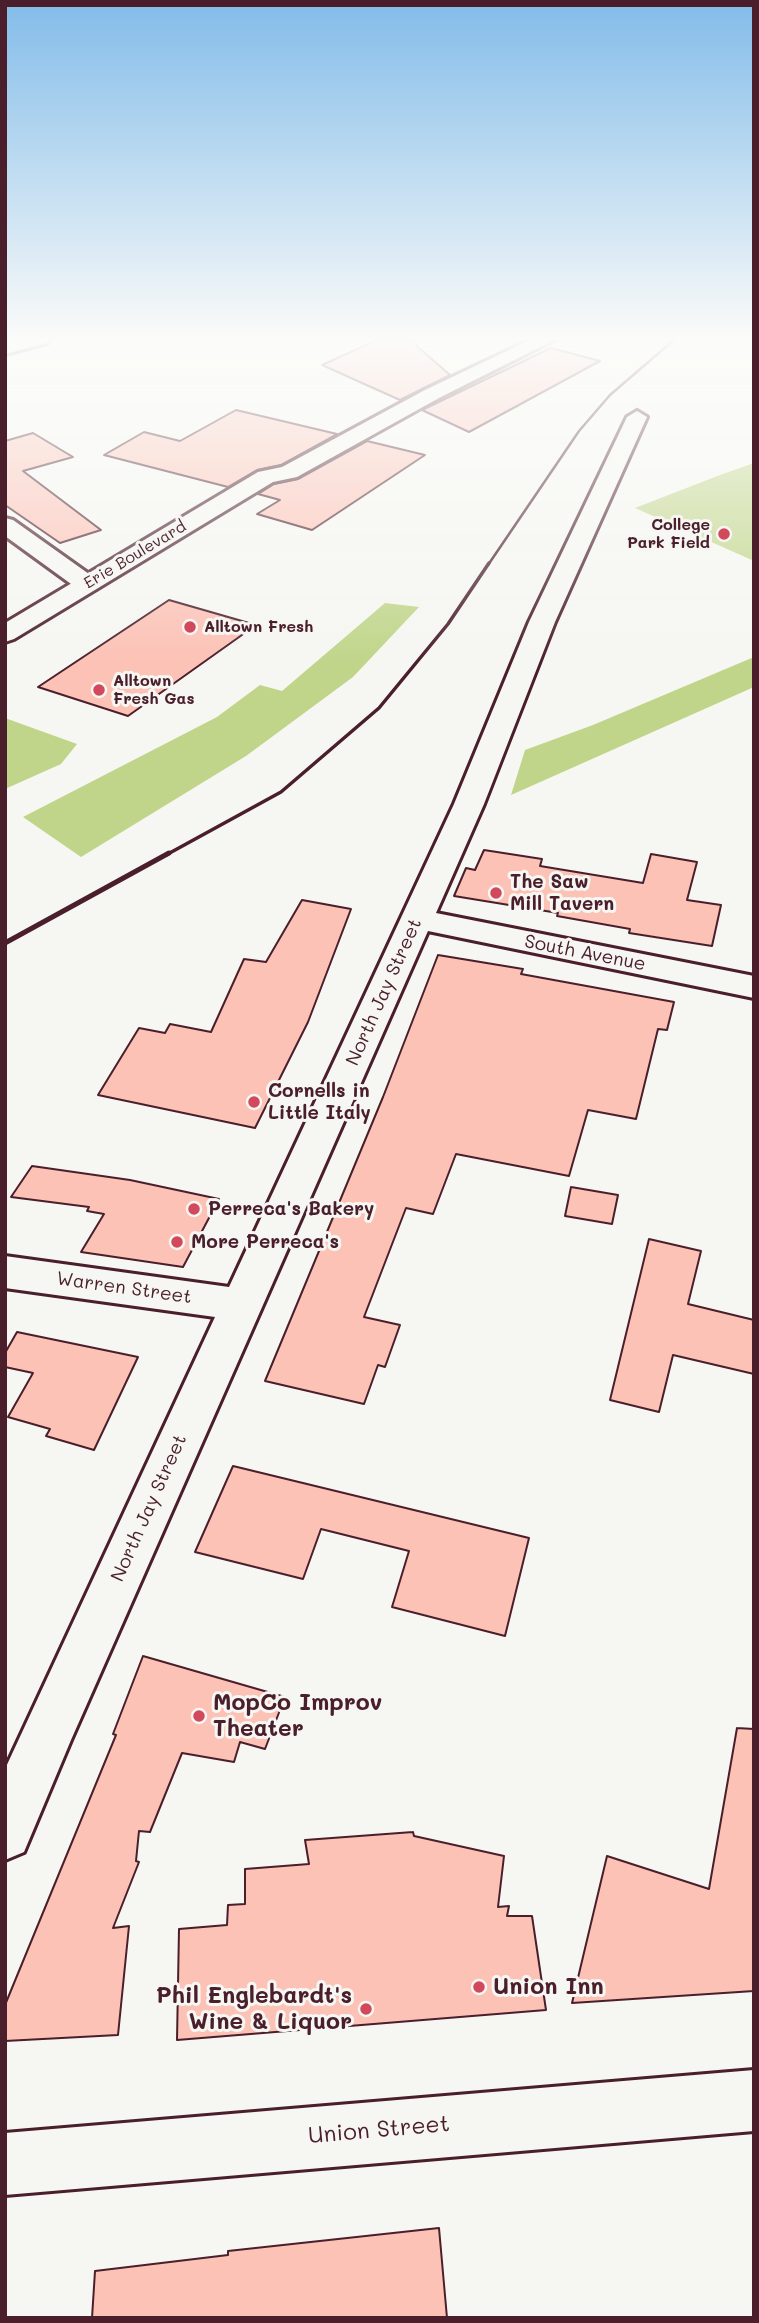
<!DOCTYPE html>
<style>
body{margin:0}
#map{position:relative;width:759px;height:2323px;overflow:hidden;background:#f6f6f2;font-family:Mali,sans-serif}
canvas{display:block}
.frame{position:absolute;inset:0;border:7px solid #4a1f2b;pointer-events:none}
</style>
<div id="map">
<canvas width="759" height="2323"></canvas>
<div class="frame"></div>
</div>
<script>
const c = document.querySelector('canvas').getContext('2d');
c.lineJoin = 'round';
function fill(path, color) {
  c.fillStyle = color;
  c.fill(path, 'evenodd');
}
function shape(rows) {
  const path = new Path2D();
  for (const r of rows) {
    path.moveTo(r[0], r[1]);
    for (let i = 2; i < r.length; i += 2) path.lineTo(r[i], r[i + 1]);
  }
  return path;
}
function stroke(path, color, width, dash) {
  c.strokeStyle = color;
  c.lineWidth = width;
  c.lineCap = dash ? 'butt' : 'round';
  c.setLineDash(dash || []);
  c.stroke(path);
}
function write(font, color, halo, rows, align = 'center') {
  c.font = font + ' Mali,sans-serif';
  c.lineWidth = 6;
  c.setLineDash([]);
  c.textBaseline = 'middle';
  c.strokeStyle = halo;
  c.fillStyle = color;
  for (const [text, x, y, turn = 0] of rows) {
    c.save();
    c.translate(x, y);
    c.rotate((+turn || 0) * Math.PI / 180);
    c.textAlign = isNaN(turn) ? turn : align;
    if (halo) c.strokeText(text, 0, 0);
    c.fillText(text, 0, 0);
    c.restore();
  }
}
fill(shape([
 [754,463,754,561,635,508,720,475],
 [385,603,419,607,353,677,246,756,81,857,23,817,217,717,260,685,282,691],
 [754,657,754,687,511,795,525,750,593,725],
 [5,718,77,744,61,764,5,789]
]), '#c0d58a');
const building = shape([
 [379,339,409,339,450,375,400,400,322,365,379,339],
 [551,348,600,361,469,432,422,410,551,348],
 [236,410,337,434,281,465,257,470,228,487,104,455,144,432,180,441,236,410],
 [33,433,73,457,23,471,101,530,60,543,5,505,5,441,33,433],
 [367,441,425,455,312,530,257,514,280,500,258,494,274,484,298,479,367,441],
 [169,600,256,625,128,716,38,687,169,600],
 [484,850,542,859,540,866,643,883,651,854,697,862,687,900,721,905,712,946,629,933,630,929,557,916,558,913,454,896,466,868,475,870,484,850],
 [302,900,351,909,308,1022,255,1128,98,1095,139,1028,165,1033,170,1024,211,1032,244,959,266,962,302,900],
 [438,955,523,969,521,974,674,1002,667,1030,658,1029,636,1119,588,1110,569,1176,456,1154,433,1214,406,1208,364,1317,400,1325,385,1367,378,1365,364,1404,265,1381,383,1097,438,955],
 [32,1166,130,1180,219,1199,183,1267,81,1252,104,1214,87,1211,89,1207,11,1197,32,1166],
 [571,1187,618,1195,612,1224,565,1216,571,1187],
 [649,1239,701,1251,688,1304,754,1320,754,1374,673,1355,659,1412,610,1400,649,1239],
 [17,1332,138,1357,94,1450,46,1436,50,1429,8,1417,33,1373,5,1367,5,1353,17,1332],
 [233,1466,529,1538,505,1636,392,1607,409,1551,321,1529,303,1579,195,1552,233,1466],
 [143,1656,285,1697,265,1749,240,1742,234,1762,182,1753,150,1832,139,1831,136,1861,139,1862,113,1928,129,1926,118,2035,5,2041,5,2005,116,1735,113,1734,143,1656],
 [737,1728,754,1729,754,1991,572,2003,607,1856,709,1889,737,1728],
 [413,1832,414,1836,504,1856,498,1907,509,1906,507,1916,532,1916,546,2010,177,2040,179,1929,227,1925,228,1905,245,1904,245,1869,309,1864,305,1840,413,1832],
 [439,2228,447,2318,92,2318,95,2271,228,2255,228,2251,439,2228]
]);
fill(building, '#fcc2b6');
stroke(building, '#4a1f2b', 2);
const minor = shape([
 [17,339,49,339,47,343,5,354,5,342,17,339],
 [637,411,647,417,555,622,484,804,436,913,754,976,754,998,428,931,71,1740,24,1852,5,1860,5,1769,215,1317,5,1288,5,1256,229,1287,454,804,529,622,627,417,637,411],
 [5,518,13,520,96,579,99,584,96,589,78,589,5,536,5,518]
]);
const major = shape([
 [754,2070,754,2131,5,2195,5,2133,754,2070]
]);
const highway = shape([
 [532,339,556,339,439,398,297,477,273,482,14,639,5,642,5,623,258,472,282,467,425,390,532,339]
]);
stroke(minor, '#4a1f2b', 6);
stroke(major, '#4a1f2b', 6);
stroke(highway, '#4a1f2b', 6);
fill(minor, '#f6f6f2');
fill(major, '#f6f6f2');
fill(highway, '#f6f6f2');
stroke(shape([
 [488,565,579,431,610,395,675,339]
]), '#4a1f2b', 2.5);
stroke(shape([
 [166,855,281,792,379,708,448,624,489,563]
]), '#4a1f2b', 3.5);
stroke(shape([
 [5,943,169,853]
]), '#4a1f2b', 5);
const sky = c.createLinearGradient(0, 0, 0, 664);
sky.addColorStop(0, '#82bce9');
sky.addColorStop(0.51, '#fbfbf9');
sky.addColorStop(1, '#fbfbf900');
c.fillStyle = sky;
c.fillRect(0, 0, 759, 664);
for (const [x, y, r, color] of [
 [724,534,7,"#d1495b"],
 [190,627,7,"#d1495b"],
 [99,690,7,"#d1495b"],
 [496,893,7,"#d1495b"],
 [254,1102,7,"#d1495b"],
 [194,1209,7,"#d1495b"],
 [177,1242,7,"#d1495b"],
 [199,1716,7,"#d1495b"],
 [479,1987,7,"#d1495b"],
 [366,2009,7,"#d1495b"]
]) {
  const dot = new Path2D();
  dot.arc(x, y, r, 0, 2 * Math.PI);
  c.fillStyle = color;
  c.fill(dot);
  stroke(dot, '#f6f6f2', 2.5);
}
write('bold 16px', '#4a1f2b', '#f6f6f2', [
 ["College",710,525,"right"],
 ["Park Field",710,543,"right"],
 ["Alltown Fresh",204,627],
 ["Alltown",113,681],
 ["Fresh Gas",113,699]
], 'left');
write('16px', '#4a1f2b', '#f6f6f2', [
 ["Erie Boulevard",135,555,-31]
]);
write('bold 19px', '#4a1f2b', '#f6f6f2', [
 ["The Saw",510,882],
 ["Mill Tavern",510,904],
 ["Cornells in",268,1091],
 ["Little Italy",268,1113],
 ["Perreca's Bakery",208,1209],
 ["More Perreca's",191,1242]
], 'left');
write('19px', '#4a1f2b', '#f6f6f2', [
 ["South Avenue",585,953,11],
 ["North Jay Street",384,992,-66],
 ["Warren Street",124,1288,8],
 ["North Jay Street",149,1508,-66]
]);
write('bold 23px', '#4a1f2b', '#f6f6f2', [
 ["MopCo Improv",213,1703],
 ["Theater",213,1729],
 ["Union Inn",493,1987],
 ["Phil Englebardt's",352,1996,"right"],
 ["Wine & Liquor",352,2022,"right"]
], 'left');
write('23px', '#4a1f2b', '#f6f6f2', [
 ["Union Street",379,2130,-5]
]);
</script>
